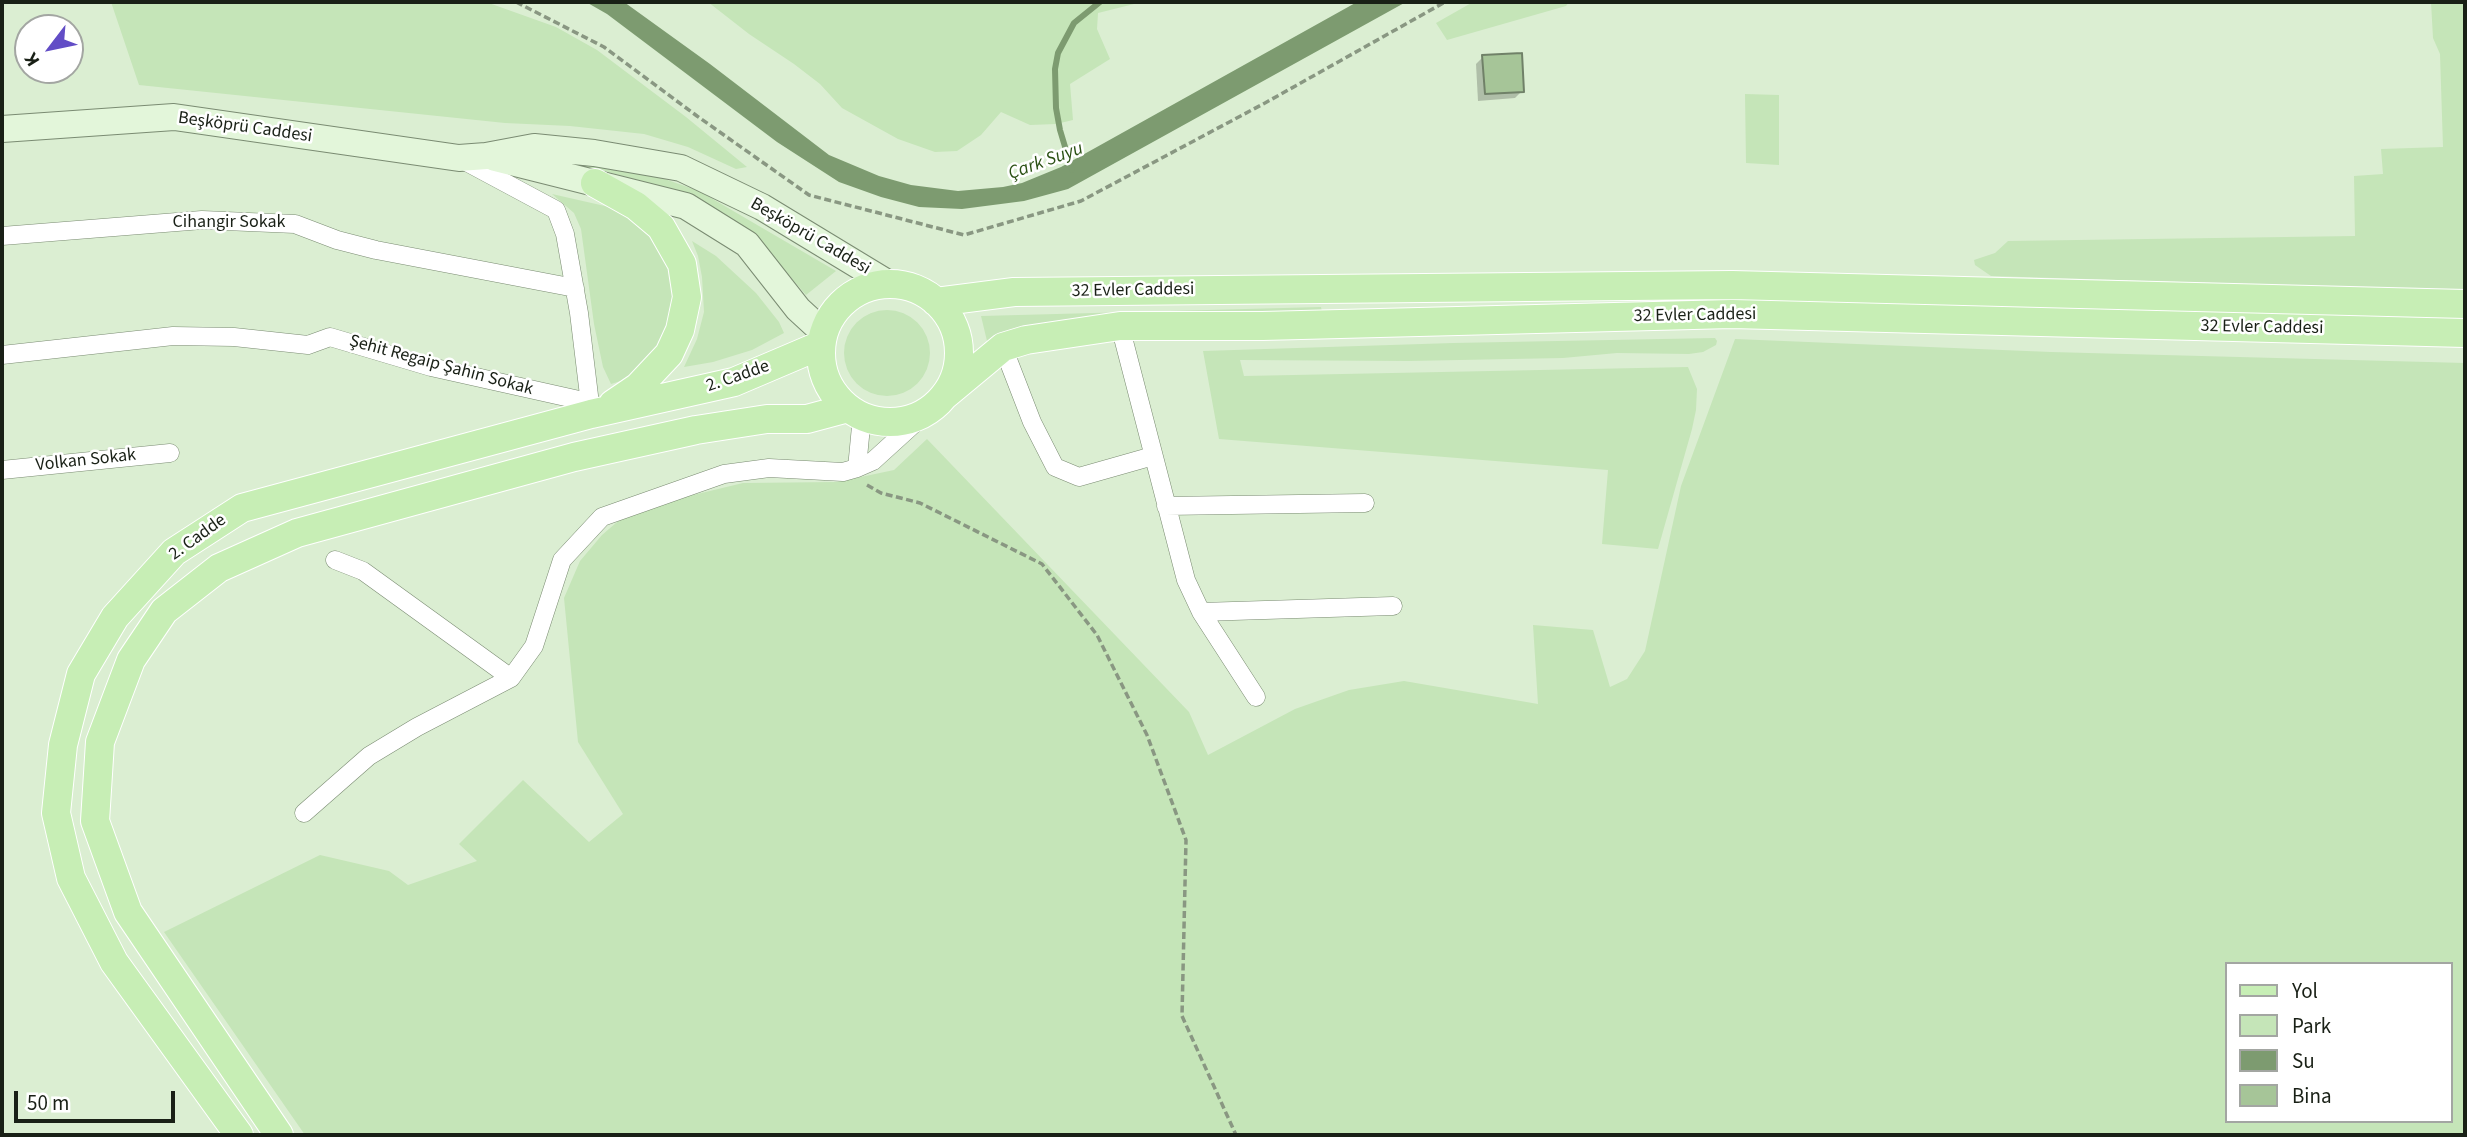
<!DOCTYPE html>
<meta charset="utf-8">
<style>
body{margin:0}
#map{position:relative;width:2467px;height:1137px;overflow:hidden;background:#dbeed2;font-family:"Source Sans 3",sans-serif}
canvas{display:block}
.frame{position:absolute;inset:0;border:4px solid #192016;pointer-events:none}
.legend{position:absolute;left:2225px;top:962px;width:228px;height:161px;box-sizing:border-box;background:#fff;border:2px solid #a3a6a2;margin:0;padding:9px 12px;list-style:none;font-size:21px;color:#192016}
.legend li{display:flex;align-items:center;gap:14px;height:35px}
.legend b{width:35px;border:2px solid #a3a6a2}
.north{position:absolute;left:14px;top:14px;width:70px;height:70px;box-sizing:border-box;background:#fff;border:2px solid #a3a6a2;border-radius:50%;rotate:238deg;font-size:19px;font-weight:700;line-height:28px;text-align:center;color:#192016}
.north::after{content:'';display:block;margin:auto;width:24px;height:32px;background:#624dc6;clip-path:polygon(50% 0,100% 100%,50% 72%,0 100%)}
.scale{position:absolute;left:14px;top:1091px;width:161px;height:32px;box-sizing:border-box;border:4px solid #192016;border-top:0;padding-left:9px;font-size:21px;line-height:24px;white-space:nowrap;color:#192016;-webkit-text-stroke:5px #fff;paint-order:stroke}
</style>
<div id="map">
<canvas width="2467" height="1137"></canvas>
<div class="frame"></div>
<ul class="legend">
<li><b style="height:9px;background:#c7eeb5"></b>Yol</li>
<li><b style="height:19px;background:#c5e5b8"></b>Park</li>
<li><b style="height:19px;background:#7d9b70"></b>Su</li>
<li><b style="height:19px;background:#a6c598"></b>Bina</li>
</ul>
<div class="north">K</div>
<div class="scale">50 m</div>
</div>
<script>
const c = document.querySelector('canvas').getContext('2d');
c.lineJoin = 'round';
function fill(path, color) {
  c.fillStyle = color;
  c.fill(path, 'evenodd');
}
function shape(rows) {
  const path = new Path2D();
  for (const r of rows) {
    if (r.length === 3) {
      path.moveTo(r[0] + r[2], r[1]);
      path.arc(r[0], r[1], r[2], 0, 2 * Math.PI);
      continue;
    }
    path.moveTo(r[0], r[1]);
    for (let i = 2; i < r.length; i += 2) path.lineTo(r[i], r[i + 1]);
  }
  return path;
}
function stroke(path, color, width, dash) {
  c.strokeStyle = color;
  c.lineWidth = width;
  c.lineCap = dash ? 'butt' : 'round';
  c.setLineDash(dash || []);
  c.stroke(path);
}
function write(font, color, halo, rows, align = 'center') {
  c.font = font + ' "Source Sans 3",sans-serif';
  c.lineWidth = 5;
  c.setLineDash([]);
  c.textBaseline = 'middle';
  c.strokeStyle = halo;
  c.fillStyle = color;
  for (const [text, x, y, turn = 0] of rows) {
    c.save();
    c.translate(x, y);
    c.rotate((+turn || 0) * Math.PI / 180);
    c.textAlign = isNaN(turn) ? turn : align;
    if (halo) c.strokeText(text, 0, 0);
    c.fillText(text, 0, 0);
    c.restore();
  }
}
fill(shape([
 [111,2,486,2,556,27,597,50,686,117,747,167,736,169,688,147,644,134,570,126,505,123,139,85],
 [708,2,1142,2,1098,13,1097,29,1110,59,1070,84,1073,120,1056,124,1030,125,1001,112,981,135,957,151,935,152,898,139,842,108,820,84,794,64,749,34],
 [1473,2,1569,2,1566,6,1447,40,1436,23],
 [2431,2,2465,2,2465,291,1991,276,1975,265,1974,260,1995,253,2008,241,2355,236,2354,176,2383,174,2381,149,2443,147,2440,54,2433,38],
 [1745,94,1779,95,1779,165,1746,163],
 [569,160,659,177,699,191,836,271,806,295,773,257,678,193,602,170,570,164],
 [552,194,618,209,654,236,667,258,676,306,667,341,627,379,611,384,603,367,594,324,581,229,574,213],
 [692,241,716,256,756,293,779,322,784,333,752,350,713,362,684,367,697,339,704,312,702,277,698,256],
 [1321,307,1322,312,1011,332,987,341,981,316],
 [887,353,43],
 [1715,338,1717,341,1716,345,1703,352,1689,354,1617,353,1563,358,1408,361,1240,360,1244,376,1688,367,1697,389,1696,410,1692,429,1658,549,1602,544,1608,470,1219,439,1203,351,1453,343],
 [1735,339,2051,352,2465,363,2465,1132,2458,1135,305,1135,164,932,320,855,389,871,408,885,477,861,459,844,523,780,589,842,623,814,578,742,564,598,580,561,602,535,631,510,743,483,837,482,894,470,927,439,1189,712,1208,755,1295,709,1349,690,1404,681,1538,704,1533,625,1593,630,1610,687,1627,679,1645,651,1681,486],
 [2227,964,2451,964,2451,1121,2227,1121]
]), '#c5e5b8');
fill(shape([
 [586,2,624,2,710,64,829,155,879,176,911,185,958,191,1003,187,1022,183,1061,167,1357,2,1406,2,1068,189,1024,201,962,209,919,207,881,197,839,182,777,142,607,14]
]), '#7d9b70');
fill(shape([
 [1483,57,1522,91,1515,98,1478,101,1476,64]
]), '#0003');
stroke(shape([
 [1072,170,1060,130,1056,108,1055,69,1058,53,1074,23,1100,2]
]), '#7d9b70', 6);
const building = shape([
 [1522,53,1524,92,1485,94,1482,55,1522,53]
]);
fill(building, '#a6c598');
stroke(building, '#708168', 2);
const street = shape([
 [459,158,556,210,565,234,579,313,591,412],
 [2,236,202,220,295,224,337,240,376,250,575,288],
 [1120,326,1186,580,1201,612,1256,697],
 [1003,347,1032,422,1055,467,1079,477,1153,456],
 [2,355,173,336,234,337,308,345,330,337,431,367,588,402],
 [857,468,873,461,928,411],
 [2,470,170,453],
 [1166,506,1365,503],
 [335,560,363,571,511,678],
 [1201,612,1393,606],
 [304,813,369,756,417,727,511,678,534,646,562,560,602,517,724,474,769,468,843,472,857,468,862,416]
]);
const secondary = shape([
 [2,129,174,117,459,158,486,156,534,147,594,153,681,168,762,207,889,284],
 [495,158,686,206,747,244,798,309,823,332]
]);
const primary = shape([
 [595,183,636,206,661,227,682,264,687,297,680,330,669,354,638,387,613,404],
 [890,353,69],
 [936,302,1014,292,1732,285,2465,304],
 [944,396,1003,347,1026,340,1120,326,1262,326,1732,314,2465,333],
 [239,1135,114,962,71,878,56,813,63,745,81,674,115,617,174,552,242,508,591,414,734,382,821,345],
 [279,1135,128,912,95,821,100,742,131,660,164,611,219,568,297,533,574,457,696,430,767,419,807,419,848,408]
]);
stroke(street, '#7a8b72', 19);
stroke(secondary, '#7a8b72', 28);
stroke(primary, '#fff', 30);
stroke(shape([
 [516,2,604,47,697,116,809,195,964,235,1081,201,1265,103,1445,2],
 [867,485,881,493,920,503,1042,564,1097,635,1147,735,1186,840,1182,1016,1236,1135]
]), '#899782', 3.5, [7, 3.5]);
stroke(street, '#fff', 18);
stroke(secondary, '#e3f6da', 26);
stroke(primary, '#c7eeb5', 28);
write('18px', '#192016', '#fff', [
 ["Beşköprü Caddesi",245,128,8],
 ["Cihangir Sokak",229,223],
 ["Beşköprü Caddesi",810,237,30],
 ["32 Evler Caddesi",1133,291,-1],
 ["32 Evler Caddesi",1695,316,-1],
 ["32 Evler Caddesi",2262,328,1],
 ["Şehit Regaip Şahin Sokak",441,366,15],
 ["2. Cadde",738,377,-19],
 ["Volkan Sokak",86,461,-6],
 ["2. Cadde",198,538,-36]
]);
write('italic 19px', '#2b5114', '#fff', [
 ["Çark Suyu",1046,162,-20]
]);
</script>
